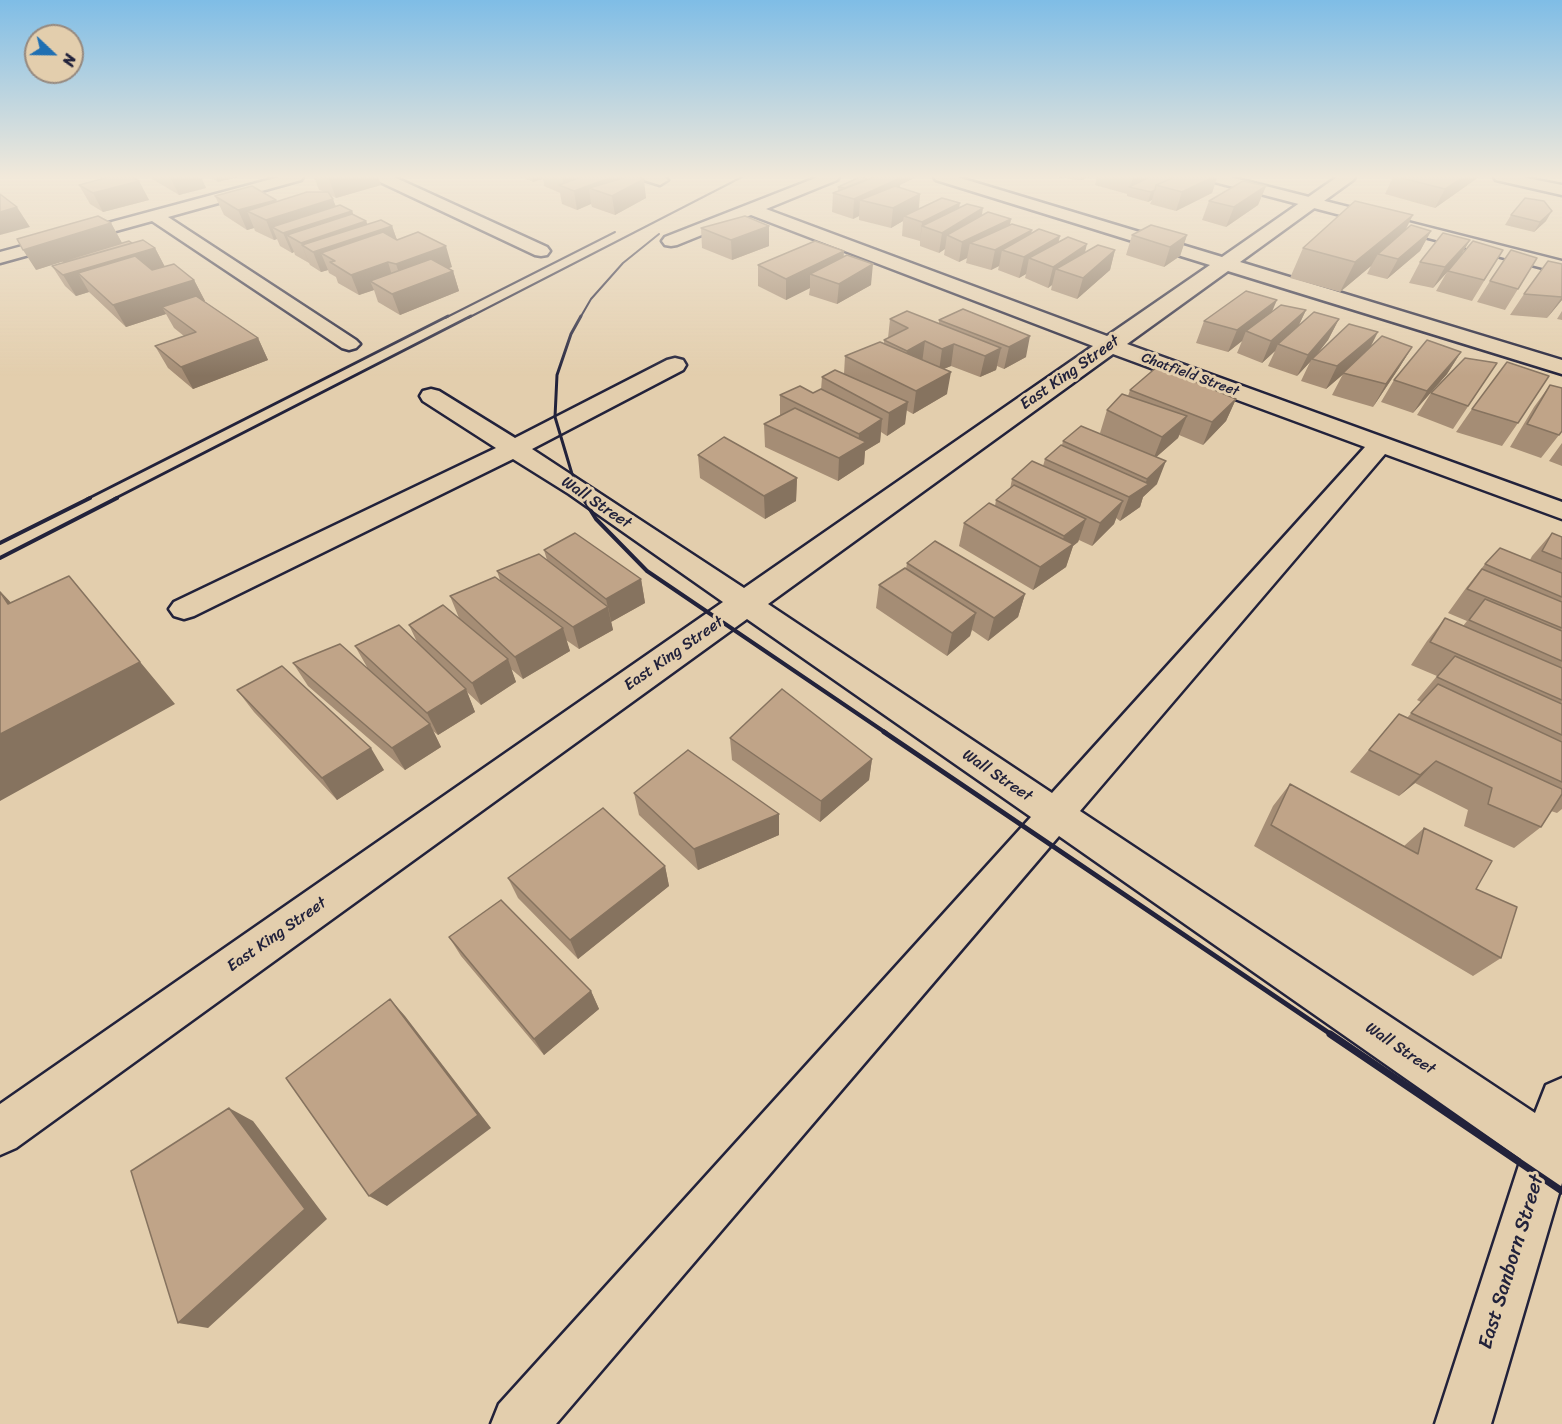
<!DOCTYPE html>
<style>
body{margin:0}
#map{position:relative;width:1562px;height:1424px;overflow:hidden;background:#e3cead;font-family:Sriracha,sans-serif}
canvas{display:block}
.north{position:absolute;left:24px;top:24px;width:60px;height:60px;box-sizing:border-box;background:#e3cead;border:2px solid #96897f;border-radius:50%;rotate:112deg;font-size:16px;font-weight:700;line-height:24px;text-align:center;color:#22223b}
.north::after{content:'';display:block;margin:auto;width:21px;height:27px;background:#1f6fb2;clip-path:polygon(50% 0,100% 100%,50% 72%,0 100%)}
</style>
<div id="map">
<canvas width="1562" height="1424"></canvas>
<div class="north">N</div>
</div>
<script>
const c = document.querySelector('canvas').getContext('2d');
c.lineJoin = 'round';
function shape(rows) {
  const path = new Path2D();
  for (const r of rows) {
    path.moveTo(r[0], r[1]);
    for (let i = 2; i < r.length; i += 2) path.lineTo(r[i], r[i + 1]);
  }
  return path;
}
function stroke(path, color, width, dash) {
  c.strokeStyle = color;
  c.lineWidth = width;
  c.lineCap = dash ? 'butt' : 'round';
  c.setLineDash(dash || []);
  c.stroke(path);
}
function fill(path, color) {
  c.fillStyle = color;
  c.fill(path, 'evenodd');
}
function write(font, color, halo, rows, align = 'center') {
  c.font = font + ' Sriracha,sans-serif';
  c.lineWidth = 6;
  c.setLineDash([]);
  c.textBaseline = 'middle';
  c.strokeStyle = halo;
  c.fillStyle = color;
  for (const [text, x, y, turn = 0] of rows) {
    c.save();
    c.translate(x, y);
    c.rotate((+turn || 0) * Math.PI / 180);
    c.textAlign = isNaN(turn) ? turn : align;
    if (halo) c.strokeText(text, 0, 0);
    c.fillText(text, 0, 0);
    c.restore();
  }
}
const minor = shape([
 [279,177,303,177,301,180,168,217,356,340,360,344,356,348,349,350,342,348,152,221,0,263,0,252,279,177],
 [374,177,394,177,547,247,550,251,547,255,541,256,535,255,376,180,374,177],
 [642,177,665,177,668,180,660,185,644,180,642,177],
 [818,177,839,177,837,180,766,209,1107,336,1210,265,936,180,934,177,957,177,1222,257,1337,177,1355,177,1353,180,1240,262,1562,360,1562,374,1228,271,1127,344,1562,502,1562,519,1385,454,1080,811,1535,1113,1546,1085,1562,1078,1562,1183,1491,1424,1435,1424,1521,1159,1059,836,556,1424,491,1424,499,1404,1031,817,747,619,16,1148,0,1155,0,1104,723,602,569,494,513,459,194,616,184,619,174,616,169,609,174,602,496,448,423,401,420,396,423,391,431,389,439,391,515,438,667,360,675,358,683,360,686,365,683,370,532,449,744,588,1093,346,751,215,677,245,671,246,665,245,662,241,665,237,818,177],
 [1113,354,1365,447,1052,793,768,604,1113,354],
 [1494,177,1522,177,1562,185,1562,195,1496,180,1494,177]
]);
const major = shape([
 [1205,177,1230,177,1562,261,1562,273,1207,180,1205,177]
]);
stroke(minor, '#22223b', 5);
stroke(major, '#22223b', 5);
fill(minor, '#e3cead');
fill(major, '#e3cead');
stroke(shape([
 [445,318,615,232],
 [468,318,742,177],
 [580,318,591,299,623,263,659,234]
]), '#22223b', 2);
stroke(shape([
 [581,316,571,334,557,375,555,417,575,484,584,499],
 [87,499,448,316],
 [114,499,471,316]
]), '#22223b', 3);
stroke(shape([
 [583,498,596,519,647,571,886,733],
 [0,543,90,498],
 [0,558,117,498]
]), '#22223b', 4);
stroke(shape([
 [884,732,1332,1035]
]), '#22223b', 5);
stroke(shape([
 [1330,1034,1562,1191]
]), '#22223b', 7);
fill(shape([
 [101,177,132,177,139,181,149,200,103,212,90,204,79,185,103,179],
 [149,177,201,177,206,188,179,195],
 [209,177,238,177,218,182],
 [314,177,378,177,381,185,336,198,330,195,336,207,352,211,353,214,366,221,367,224,392,226,397,240,452,267,448,268,453,271,459,291,400,315,378,302,374,290,359,295,338,283,336,277,329,273,328,270,321,272,310,265,309,263,295,255,294,252,292,253,280,246,277,239,274,240,255,231,254,228,247,230,224,215,215,196,277,202,325,192,319,190],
 [520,177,636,177,646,198,615,215,592,207,591,204,577,210,562,204,560,193,544,186,543,179,533,182],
 [875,177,916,177,900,185,900,187,920,194,919,209,959,208,982,215,1011,219,1010,224,1031,233,1060,236,1058,243,1085,252,1115,250,1110,270,1077,299,1051,290,1052,285,1048,288,1025,278,1026,274,1019,278,998,270,999,266,991,270,966,263,967,258,959,262,944,255,945,249,939,253,920,246,920,241,902,236,903,221,891,228,859,220,859,216,853,219,832,212,833,193,838,191,838,187],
 [1055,177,1090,177,1081,180],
 [1097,177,1217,177,1212,193,1176,211,1150,204,1152,200,1148,202,1127,196,1127,194,1095,185],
 [1393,177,1479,177,1435,208,1385,194],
 [1266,186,1258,205,1226,227,1202,220,1209,201],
 [1511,215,1546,221,1534,232,1505,225],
 [111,223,122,243,132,243,155,248,165,267,194,280,205,301,204,301,258,338,268,360,193,389,168,368,155,346,184,336,174,328,166,314,126,327,89,292,76,296,65,286,52,266,64,262,63,261,36,270],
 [701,228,769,246,732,260,702,248],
 [1406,229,1431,231,1420,251,1387,279,1367,274,1371,266,1340,292,1290,278,1303,248],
 [1132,235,1187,235,1180,256,1164,267,1126,255],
 [1470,240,1460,257,1503,250,1472,301,1436,291,1447,272,1433,288,1409,283,1420,262],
 [1562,264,1562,300,1547,318,1510,315,1524,294],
 [758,265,871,285,837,304,809,295,810,288,786,300,758,286],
 [1490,281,1518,289,1505,310,1477,302],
 [963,309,1026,357,1004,369,997,366,996,370,980,377,951,366,943,369,947,394,913,414,906,410,905,424,887,436,881,432,880,442,865,451,864,464,838,481,765,447,764,424,780,416,780,395,813,393,821,390,822,377,844,374,845,356,884,344,884,340,888,338,890,319,939,323,939,320],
 [1306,310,1298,327,1339,319,1328,340,1318,353,1370,347,1412,347,1399,368,1373,407,1332,395,1343,374,1326,389,1301,381,1310,362,1297,376,1268,366,1275,351,1262,363,1237,353,1242,341,1228,352,1196,343,1204,321,1272,312],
 [1562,311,1562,320,1557,319],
 [1461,352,1447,374,1413,413,1381,402,1394,380],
 [1497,363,1453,429,1417,415,1431,393],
 [1550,385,1559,435,1541,458,1510,447,1534,407],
 [1130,390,1236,399,1226,421,1203,445,1179,435,1178,438,1156,457,1157,484,1143,497,1140,507,1120,521,1116,518,1114,524,1092,546,1079,540,1078,542,1073,546,1066,567,1033,590,959,546,964,523,995,506,996,500,1010,489,1012,479,1043,466,1045,459,1062,445,1063,441,1116,441,1100,433,1107,410,1128,396],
 [1472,409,1518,423,1502,446,1456,432],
 [1562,443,1562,466,1549,461],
 [698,455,797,478,796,501,765,519,700,478],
 [1552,533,1562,537,1562,809,1557,813,1551,811,1541,827,1514,848,1464,826,1468,810,1415,783,1399,796,1350,772,1399,714,1407,718,1421,702,1417,700,1437,676,1411,665,1427,641,1445,618,1463,626,1467,621,1448,613,1466,588,1485,564,1530,560,1532,556],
 [544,550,641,579,645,603,611,622,613,630,579,649,566,640,570,651,523,679,511,669,516,682,481,705,467,692,475,712,438,735,433,731,441,747,405,770,308,686,293,663,367,667,355,646,417,642,409,625,459,618,450,596,500,580,497,571,547,560],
 [907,563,1025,594,1018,617,988,641,972,630,970,636,947,656,876,608,879,585,906,569],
 [237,690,384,770,337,800,254,712],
 [730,738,872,759,869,780,820,822,732,760],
 [1290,784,1404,846,1424,828,1476,889,1501,958,1473,976,1254,846,1273,806],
 [634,793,779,814,779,835,698,870,639,815],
 [665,866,669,886,578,959,518,898,508,878],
 [449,937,591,991,599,1009,544,1055,461,956]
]), '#a58d75');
fill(shape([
 [170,177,201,177,206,188,179,195],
 [215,177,238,177,218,182],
 [339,177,378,177,381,185,336,198,329,179],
 [532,177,542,177,543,179,533,182],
 [562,177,627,177,644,179,646,198,615,215,612,196,589,188,591,204,577,210,574,191,564,187],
 [898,177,916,177,900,185,899,197,860,200,859,216,853,219,854,199],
 [1082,177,1090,177,1081,180],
 [1133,177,1160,177,1130,187],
 [1213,177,1217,177,1212,193,1176,211,1182,192],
 [1463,177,1479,177,1435,208,1445,189],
 [139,181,149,200,103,212,93,193],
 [1266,186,1258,205,1226,227,1234,207],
 [1155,190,1152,200,1148,202,1151,192],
 [920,194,918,213,904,216,903,221,891,228,893,208],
 [333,199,339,215,352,211,357,224,366,221,371,233,392,226,399,246,335,261,321,253,328,270,321,272,313,252,302,245,309,263,301,243,287,236,294,252,292,253,283,233,272,227,277,239,274,240,266,220,247,211,254,228,247,230,238,210,276,200,282,215],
 [960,203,957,222,922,226,920,241,922,222],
 [17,207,30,227,0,235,0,212],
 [983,208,980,228,947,235,945,249,939,253,942,233],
 [1552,211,1546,221,1534,232,1540,222],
 [1413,215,1399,243,1378,254,1371,266,1340,292,1355,262],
 [1011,219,1007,239,970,243,967,258,959,262,962,242],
 [111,223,122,243,36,270,23,250],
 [769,226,769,246,732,260,731,240],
 [1032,230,1028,250,1002,250,999,266,991,270,995,250],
 [1431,231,1420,251,1387,279,1398,259],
 [1187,235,1180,256,1164,267,1170,247],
 [1060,236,1055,256,1029,258,1026,274,1019,278,1024,257],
 [1470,240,1458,260,1433,288,1445,267],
 [1087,244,1082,265,1056,269,1052,285,1048,288,1053,267],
 [446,246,452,267,403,285,396,264],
 [155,248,166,269,96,290,78,273,89,292,76,296,63,275],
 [1115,250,1110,270,1077,299,1083,278],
 [844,251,843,271,810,274,810,288,786,300,786,279],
 [388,262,394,282,370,281,374,290,359,295,351,275],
 [873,264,871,285,837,304,839,284],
 [453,271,459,291,400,315,392,294],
 [194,280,205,301,169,312,162,307,166,314,126,327,113,305],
 [1562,297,1562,300,1547,318],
 [1277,300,1268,321,1246,331,1242,341,1228,352,1237,330],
 [1306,310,1296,331,1278,344,1275,351,1262,363,1271,341],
 [1339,319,1328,340,1313,359,1312,359,1310,362,1297,376,1308,355],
 [1378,332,1367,354,1326,389,1337,366],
 [1030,336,1026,357,1004,369,1009,347],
 [258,338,268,360,193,389,181,367],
 [925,341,922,363,904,373,907,351],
 [954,344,951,366,939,371,942,349],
 [1412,347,1399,368,1373,407,1386,384],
 [1001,348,996,370,980,377,985,356],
 [1461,352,1447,374,1413,413,1427,391],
 [951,372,947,394,913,414,916,391],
 [1236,399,1226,421,1203,445,1212,422],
 [908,402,905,424,887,436,889,413],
 [1187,416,1178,438,1153,460,1162,437],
 [882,419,880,442,865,451,864,464,838,481,839,458,858,447,859,434],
 [1166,461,1157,484,1143,497,1140,507,1120,521,1129,497,1144,487,1147,479],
 [797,478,796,501,765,519,764,496],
 [1123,501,1114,524,1092,546,1100,523],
 [1086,519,1078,542,1073,546,1066,567,1033,590,1040,567,1058,555,1064,536],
 [69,576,175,704,0,801,0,734],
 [641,579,645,603,611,622,606,599],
 [0,591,38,631,8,604],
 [1025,594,1018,617,988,641,994,618],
 [608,607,613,630,579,649,573,627],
 [976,613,970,636,947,656,952,633],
 [563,628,570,651,523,679,515,657],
 [508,659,516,682,481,705,472,683],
 [466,689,475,712,438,735,427,713],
 [430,724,441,747,405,770,392,748],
 [371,748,384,770,337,800,322,778],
 [872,759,869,780,820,822,821,801],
 [1436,761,1415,783,1399,796,1420,775],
 [779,814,779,835,698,870,694,849],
 [665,866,669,886,578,959,570,940],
 [591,991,599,1009,544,1055,534,1039],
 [390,999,405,1016,491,1128,387,1206,369,1196],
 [229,1108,253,1121,327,1219,208,1328,178,1323]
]), '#86735f');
const building = shape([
 [108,177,132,177,139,181,93,193,79,185,109,177,108,177],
 [324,177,339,177,329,179,324,177],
 [582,177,612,177,574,191,559,185,582,177],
 [627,177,636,177,644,179,612,196,589,188,627,177],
 [860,177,867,179,845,188,838,187,860,177],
 [875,177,895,177,900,178,854,199,833,193,875,177],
 [1150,177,1175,177,1156,185,1155,190,1151,192,1129,187,1150,177],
 [1175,177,1213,177,1182,192,1156,185,1175,177],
 [1398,177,1463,177,1445,189,1398,177],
 [1243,181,1266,186,1234,207,1209,201,1243,181],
 [252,186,276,200,238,210,215,196,252,186],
 [895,186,920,194,893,208,860,200,895,186],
 [307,192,328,192,333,199,266,220,247,211,307,192],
 [0,194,17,207,0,212,0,194],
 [942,198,960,203,922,222,904,216,942,198],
 [1525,198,1544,201,1552,211,1540,222,1511,215,1525,198],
 [1355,201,1413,215,1355,262,1303,248,1355,201],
 [967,204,983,208,942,233,922,226,967,204],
 [340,205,352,211,283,233,272,227,340,205],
 [988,212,1011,219,962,242,947,235,988,212],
 [352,214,366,221,301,243,287,235,352,214],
 [98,216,111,223,23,250,17,239,98,216],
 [745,216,769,226,731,240,701,228,745,216],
 [381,220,392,226,313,252,302,245,381,220],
 [1012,224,1032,230,995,250,970,243,1012,224],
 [1151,225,1187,235,1170,247,1132,235,1151,225],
 [1411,225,1431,231,1398,259,1378,254,1411,225],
 [1039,229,1060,236,1024,257,1002,250,1039,229],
 [383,232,397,240,418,232,446,246,396,264,388,262,351,275,330,262,335,261,321,253,383,232],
 [1443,233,1470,240,1445,267,1420,262,1443,233],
 [1068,237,1087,244,1053,267,1029,258,1068,237],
 [143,240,155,248,63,275,52,266,143,240],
 [129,241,132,243,65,262,63,261,129,241],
 [815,241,844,251,786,279,758,265,815,241],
 [1473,241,1503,250,1484,280,1448,271,1473,241],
 [1098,245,1115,250,1083,278,1056,269,1098,245],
 [1511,250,1537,258,1518,289,1490,281,1511,250],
 [847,255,873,264,839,284,810,274,847,255],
 [135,256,152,270,174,264,194,280,113,305,78,273,135,256],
 [431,259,453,271,392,294,370,281,431,259],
 [1548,261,1562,264,1562,297,1524,294,1548,261],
 [1246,291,1277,300,1237,330,1204,321,1246,291],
 [196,296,258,338,181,367,155,346,196,332,162,307,196,296],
 [1281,305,1306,310,1271,341,1246,331,1281,305],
 [963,309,1030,336,1009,347,939,320,963,309],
 [907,311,1001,348,985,356,954,344,942,349,925,341,907,351,884,340,908,328,890,319,907,311],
 [1314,312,1339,319,1308,355,1278,344,1314,312],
 [1349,324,1378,332,1337,366,1312,359,1349,324],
 [1382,336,1412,347,1386,384,1343,373,1382,336],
 [1427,340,1461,352,1427,391,1394,380,1427,340],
 [880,342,951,372,916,391,845,356,880,342],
 [1465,358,1497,363,1468,406,1431,393,1465,358],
 [1507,362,1549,376,1518,423,1472,409,1507,362],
 [1158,366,1236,399,1212,422,1130,390,1158,366],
 [835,370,908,402,889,413,822,377,835,370],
 [1550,385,1562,388,1562,431,1559,435,1527,424,1550,385],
 [800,386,813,393,821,389,882,419,859,434,780,395,800,386],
 [1122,394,1187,416,1162,437,1107,410,1122,394],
 [795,408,866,442,839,458,764,424,795,408],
 [1081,426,1166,461,1147,479,1063,441,1081,426],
 [724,437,797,478,764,496,698,455,724,437],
 [1061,445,1149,484,1129,497,1045,459,1061,445],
 [1032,461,1123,501,1100,523,1012,479,1032,461],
 [1014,485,1086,519,1064,536,996,500,1014,485],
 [989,503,1073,544,1040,567,964,523,989,503],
 [575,533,641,579,606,599,544,550,575,533],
 [1552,533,1562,537,1562,559,1542,551,1552,533],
 [935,541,1025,594,994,618,907,563,935,541],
 [1500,548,1562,573,1562,597,1485,564,1500,548],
 [539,554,608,607,573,627,497,571,539,554],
 [905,568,976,613,952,633,879,585,905,568],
 [1482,569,1562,602,1562,628,1467,589,1482,569],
 [69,576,140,662,0,734,0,592,8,604,69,576],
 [495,577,563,628,515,657,450,596,495,577],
 [1485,599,1562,631,1562,661,1469,620,1485,599],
 [443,605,508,659,472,683,409,625,443,605],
 [1445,618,1562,668,1562,700,1430,642,1445,618],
 [399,625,466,689,427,713,355,646,399,625],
 [340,644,430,724,392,748,293,663,340,644],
 [1455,656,1562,704,1562,735,1437,677,1455,656],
 [282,666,371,748,322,778,237,690,282,666],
 [1438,684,1562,742,1562,782,1411,713,1438,684],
 [782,689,872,759,821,801,730,738,782,689],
 [1399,714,1562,789,1562,794,1541,827,1488,804,1492,788,1436,761,1420,775,1369,750,1399,714],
 [688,750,779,814,694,849,634,793,688,750],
 [1290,784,1418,854,1424,828,1492,861,1476,889,1517,907,1501,958,1271,825,1290,784],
 [603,808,665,866,570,940,508,878,603,808],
 [501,900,591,991,534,1039,449,937,501,900],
 [390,999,478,1115,369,1196,286,1078,390,999],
 [229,1108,305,1209,178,1323,131,1171,229,1108]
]);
fill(building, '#c0a488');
stroke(building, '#86735f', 1.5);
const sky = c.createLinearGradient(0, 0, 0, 376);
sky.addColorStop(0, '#7fbde6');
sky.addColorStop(0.47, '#f2e9da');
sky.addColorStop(1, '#f2e9da00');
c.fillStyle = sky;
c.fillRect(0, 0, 1562, 376);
write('14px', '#22223b', '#e3cead', [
 ["Chatfield Street",1190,375,20]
]);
write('16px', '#22223b', '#e3cead', [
 ["East King Street",1070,373,-35],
 ["Wall Street",596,503,34],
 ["East King Street",674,654,-35],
 ["Wall Street",997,776,34],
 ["East King Street",277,935,-35],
 ["Wall Street",1400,1049,34]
]);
write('20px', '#22223b', '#e3cead', [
 ["East Sanborn Street",1512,1262,-73]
]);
</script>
